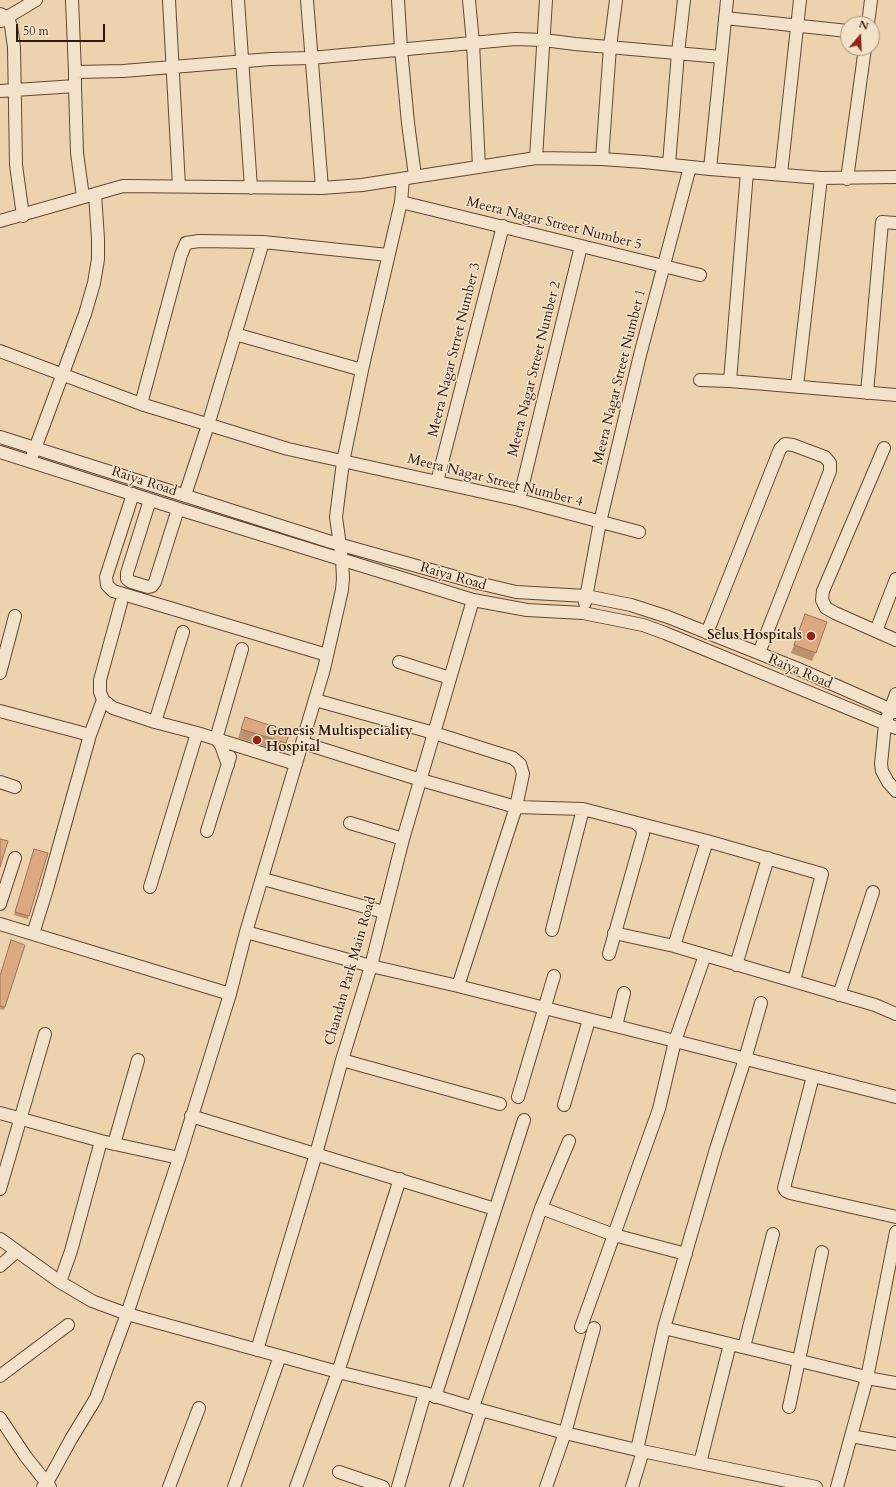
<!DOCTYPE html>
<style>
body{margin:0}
#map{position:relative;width:896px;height:1487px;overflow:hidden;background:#ecd3ae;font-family:Cardo,serif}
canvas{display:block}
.north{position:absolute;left:840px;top:16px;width:40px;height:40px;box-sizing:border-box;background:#f3e2ca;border:1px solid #a5927f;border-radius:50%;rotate:19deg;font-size:11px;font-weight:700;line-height:16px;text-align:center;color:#30190e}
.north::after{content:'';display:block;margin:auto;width:14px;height:18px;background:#8f2418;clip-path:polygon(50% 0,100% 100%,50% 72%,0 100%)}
.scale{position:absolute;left:16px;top:24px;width:89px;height:18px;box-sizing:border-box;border:2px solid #30190e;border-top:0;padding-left:5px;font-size:12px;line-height:14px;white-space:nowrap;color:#30190e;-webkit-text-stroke:3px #f3e2ca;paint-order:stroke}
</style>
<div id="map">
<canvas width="896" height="1487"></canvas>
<div class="north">N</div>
<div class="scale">50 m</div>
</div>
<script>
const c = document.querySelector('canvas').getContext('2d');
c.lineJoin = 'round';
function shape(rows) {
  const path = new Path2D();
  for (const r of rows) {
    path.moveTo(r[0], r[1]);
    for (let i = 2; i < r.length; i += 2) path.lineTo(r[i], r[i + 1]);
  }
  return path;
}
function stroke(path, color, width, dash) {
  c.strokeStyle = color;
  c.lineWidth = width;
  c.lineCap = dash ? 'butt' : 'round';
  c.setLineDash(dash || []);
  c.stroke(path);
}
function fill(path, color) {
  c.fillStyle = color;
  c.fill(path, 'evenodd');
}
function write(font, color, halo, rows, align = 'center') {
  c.font = font + ' Cardo,serif';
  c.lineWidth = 3;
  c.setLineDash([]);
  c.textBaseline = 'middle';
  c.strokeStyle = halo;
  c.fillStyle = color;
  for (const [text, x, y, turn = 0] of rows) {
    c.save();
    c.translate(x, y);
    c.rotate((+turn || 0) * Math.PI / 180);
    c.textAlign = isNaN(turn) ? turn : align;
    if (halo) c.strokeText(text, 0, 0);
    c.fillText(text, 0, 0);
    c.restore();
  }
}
const minor = shape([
 [72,0,75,72],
 [169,0,179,186],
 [238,0,251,188],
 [307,0,322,188],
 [398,0,401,49,408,123,415,176],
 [469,0,473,43,479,167],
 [0,14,7,17,11,26,14,47,16,165,23,216],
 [725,18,848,31],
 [1,21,36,0],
 [868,24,871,0],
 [75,86,77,153,83,197],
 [0,91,75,86,75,72,123,71,271,59,311,58,515,39,544,40,575,44,721,57],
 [536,158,546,0],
 [602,159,610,47,616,0],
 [669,164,678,53,684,0],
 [710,169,727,0],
 [747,172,730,381,896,395],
 [781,174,800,0],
 [847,179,865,48],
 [401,202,700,275],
 [0,221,123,186,322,188,362,185,536,158,602,159,644,162,710,169,821,178,896,177],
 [235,334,362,370],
 [0,351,141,404,288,449,519,500,639,532],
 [700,380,730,381],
 [797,386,821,178],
 [867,393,882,222,896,223],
 [141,404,181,255,186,243,199,241,263,242,388,255],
 [0,437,331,542,474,582,516,592,586,596,631,605,668,617,796,668,896,712],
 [884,448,823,591,822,600,826,608,835,613,896,640],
 [0,452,182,510,473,600,527,610,583,613,643,625,665,633,896,728],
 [33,454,85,314,94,283,98,259,98,239,95,194],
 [437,482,503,226],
 [133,494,106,577,107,585,113,591,327,655],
 [185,495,208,425,263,242],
 [150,500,127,573,127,579,131,582,148,587,152,586,155,582,178,509],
 [519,500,581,246],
 [121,603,100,680,100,692,103,700,113,708,155,722,197,733,296,764],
 [585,603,600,522,640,355,690,167],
 [876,631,896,579],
 [707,633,780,449,785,444,793,445,825,457,830,463,830,471,759,653],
 [399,662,450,678],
 [0,673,15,616],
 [896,694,885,724,881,764,882,771,888,782,896,791],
 [315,700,434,733,513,758,520,764,523,774,516,807,583,809,707,841,822,874,794,981],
 [0,711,90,735],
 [155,722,183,632],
 [303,743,421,780,516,807,458,986],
 [228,765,221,745,216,739,242,649],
 [0,782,15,787],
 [350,823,403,839],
 [207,831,230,757],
 [263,879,384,912],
 [150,887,197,733],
 [0,904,15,858],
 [0,924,230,994],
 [552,930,583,809],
 [246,932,371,966,458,986,896,1097],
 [614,933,674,946,875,1005,896,1014],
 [33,934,47,889,90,735,103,700],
 [674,946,707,841],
 [609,954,643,834,642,828,637,824],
 [736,965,768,858],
 [839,995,873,892],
 [616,1026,624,993],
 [342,1060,500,1104],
 [813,1076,784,1188,786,1191,790,1193,896,1217],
 [518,1097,554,976],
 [564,1105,589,1020],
 [0,1113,101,1141,179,1158],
 [191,1116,495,1209],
 [114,1144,138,1060],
 [0,1189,45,1034],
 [541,1208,614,1235,686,1254],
 [0,1239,60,1282,92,1301,127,1314,338,1372,425,1393,481,1410,565,1433,637,1450,816,1487],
 [0,1266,17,1251],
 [60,1282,71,1251,101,1141],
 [581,1327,659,1109,675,1041,705,955],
 [664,1328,858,1375,867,1378,896,1383],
 [744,1347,773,1234],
 [257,1350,316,1154,342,1060,371,966,403,839,473,600],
 [0,1376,68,1325],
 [435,1397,524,1120],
 [473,1407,541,1208,569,1141],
 [789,1407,822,1252],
 [0,1418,26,1457,50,1487],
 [851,1436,896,1444],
 [637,1450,664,1328,716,1149,745,1059,761,1003],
 [700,1463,730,1344],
 [339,1472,383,1487],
 [43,1487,47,1483,71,1439,96,1398,127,1314,179,1158,230,994,246,932,324,669,342,590,343,578,342,560,336,517,343,462,362,370,401,202,403,179],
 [169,1487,199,1408],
 [234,1487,280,1356],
 [296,1487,338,1372,400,1179],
 [398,1487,425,1393],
 [456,1487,481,1410],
 [546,1487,565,1433,594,1328],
 [632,1487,643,1451],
 [837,1487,867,1378,896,1232]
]);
stroke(minor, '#5f4836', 14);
stroke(minor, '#f3e2ca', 12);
fill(shape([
 [805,614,827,622,812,661,791,653],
 [245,717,290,732,283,752,238,738],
 [34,849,48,853,28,919,14,915],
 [25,945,4,1010,0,1009,0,975]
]), '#bd906f');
const building = shape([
 [805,614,827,622,816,653,794,645,805,614],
 [245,717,290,732,286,743,241,729,245,717],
 [0,839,8,841,0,867,0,839],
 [34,849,48,853,29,916,15,912,34,849],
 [11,940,25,945,5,1007,0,1006,0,976,11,940]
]);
fill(building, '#dca881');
stroke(building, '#9a765a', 1);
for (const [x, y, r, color] of [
 [811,636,5,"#8f2418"],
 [257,740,5,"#8f2418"]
]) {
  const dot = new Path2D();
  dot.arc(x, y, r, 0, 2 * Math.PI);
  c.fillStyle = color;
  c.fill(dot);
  stroke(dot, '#f3e2ca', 1.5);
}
write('14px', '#30190e', '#f3e2ca', [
 ["Meera Nagar Street Number 5",554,224,14],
 ["Meera Nagar Strret Number 3",455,350,-76],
 ["Meera Nagar Street Number 2",535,369,-76],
 ["Meera Nagar Street Number 1",620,377,-76],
 ["Meera Nagar Street Number 4",495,481,14],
 ["Raiya Road",144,482,18],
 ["Raiya Road",453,577,16],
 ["Raiya Road",800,672,23],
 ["Chandan Park Main Road",351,971,-74]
]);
write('bold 14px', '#30190e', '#f3e2ca', [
 ["Selus Hospitals",802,636],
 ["Genesis Multispeciality",266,732,"left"],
 ["Hospital",266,748,"left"]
], 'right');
</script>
